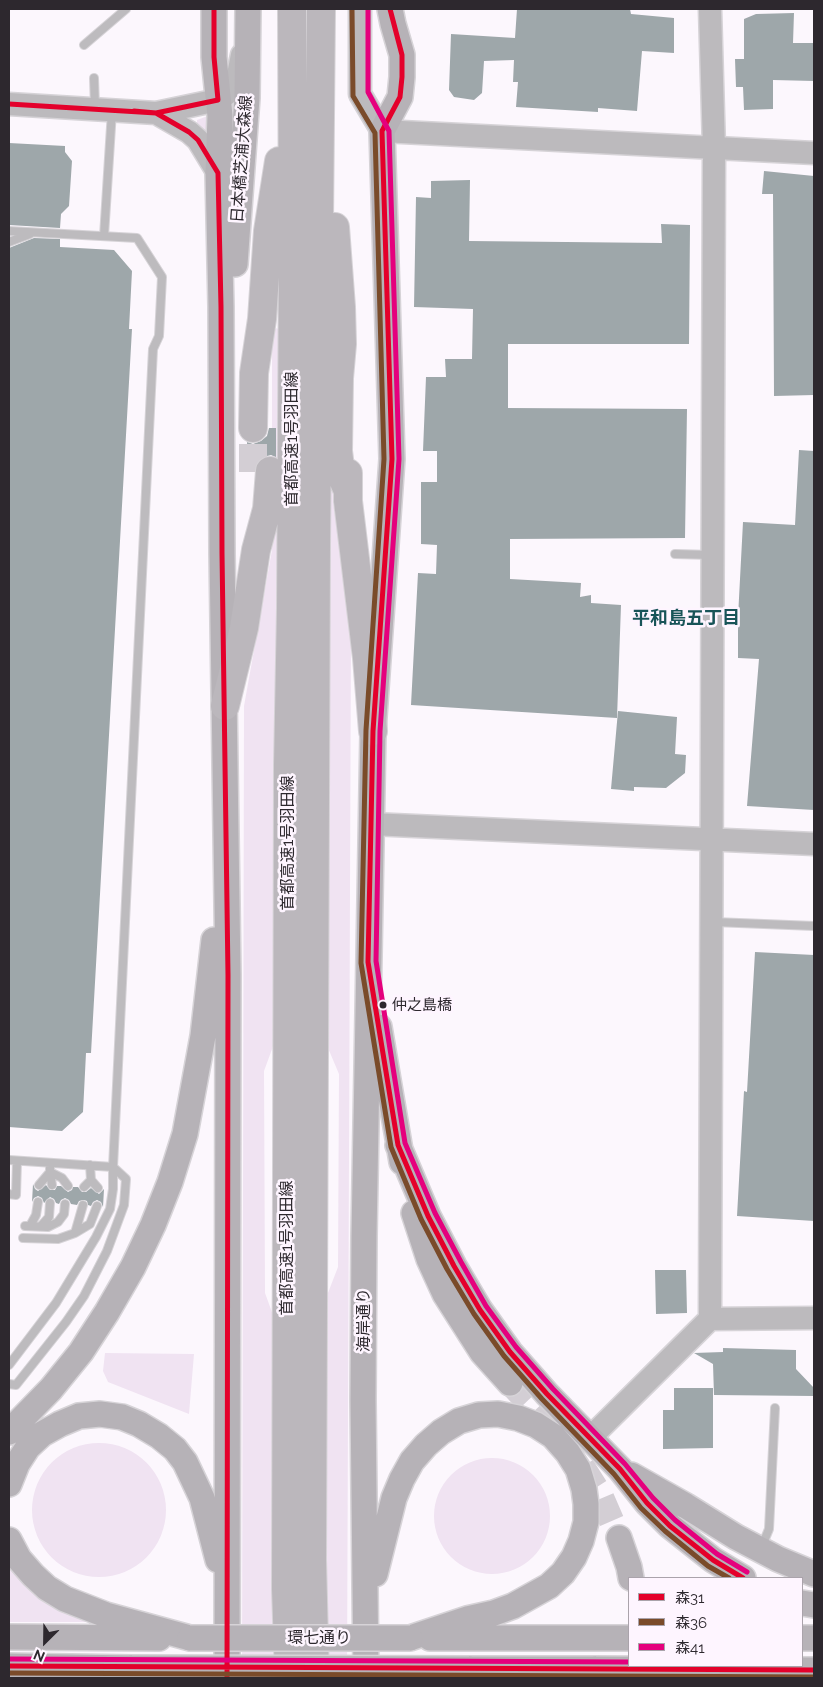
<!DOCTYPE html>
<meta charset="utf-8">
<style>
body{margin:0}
#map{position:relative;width:823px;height:1687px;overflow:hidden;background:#fcf7fd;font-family:Raleway,"Noto Sans JP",sans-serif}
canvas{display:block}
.frame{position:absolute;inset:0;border:10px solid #2d282e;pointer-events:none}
.legend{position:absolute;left:628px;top:1577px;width:175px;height:90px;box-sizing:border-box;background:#fef5ff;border:1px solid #aaa3ab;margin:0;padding:6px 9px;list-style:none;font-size:15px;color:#2d282e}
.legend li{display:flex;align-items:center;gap:10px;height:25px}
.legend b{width:25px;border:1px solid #aaa3ab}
.north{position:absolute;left:20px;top:1617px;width:50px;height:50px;-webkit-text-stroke:4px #fef5ff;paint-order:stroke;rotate:203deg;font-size:14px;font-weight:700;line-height:20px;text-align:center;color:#2d282e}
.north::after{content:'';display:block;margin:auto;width:18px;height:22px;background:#2d282e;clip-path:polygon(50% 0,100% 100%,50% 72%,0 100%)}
</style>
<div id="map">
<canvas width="823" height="1687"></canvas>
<div class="frame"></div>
<ul class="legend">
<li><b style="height:6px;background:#e4002b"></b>森31</li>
<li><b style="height:6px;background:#7a4b2a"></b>森36</li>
<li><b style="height:6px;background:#e5007d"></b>森41</li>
</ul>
<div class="north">N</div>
</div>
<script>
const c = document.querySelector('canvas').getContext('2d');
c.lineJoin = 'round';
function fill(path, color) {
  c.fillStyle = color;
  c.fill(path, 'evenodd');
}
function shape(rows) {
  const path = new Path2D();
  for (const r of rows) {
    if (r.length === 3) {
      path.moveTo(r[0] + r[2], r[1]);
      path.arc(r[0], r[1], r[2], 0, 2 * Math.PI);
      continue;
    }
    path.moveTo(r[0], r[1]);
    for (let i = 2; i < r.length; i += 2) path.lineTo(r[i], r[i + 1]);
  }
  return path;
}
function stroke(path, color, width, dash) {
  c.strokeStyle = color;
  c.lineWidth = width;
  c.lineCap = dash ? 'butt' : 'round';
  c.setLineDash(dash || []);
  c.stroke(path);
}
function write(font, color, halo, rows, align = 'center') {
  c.font = font + ' Raleway,"Noto Sans JP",sans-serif';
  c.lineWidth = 5;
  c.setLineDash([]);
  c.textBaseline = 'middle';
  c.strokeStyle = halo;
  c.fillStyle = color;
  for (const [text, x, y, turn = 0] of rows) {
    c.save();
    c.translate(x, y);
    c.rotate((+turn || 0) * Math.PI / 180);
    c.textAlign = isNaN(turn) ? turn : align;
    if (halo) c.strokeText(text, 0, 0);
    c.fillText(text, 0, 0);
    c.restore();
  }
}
fill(shape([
 [213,114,215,139,197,128,197,120],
 [277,328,280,331,275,1041,264,1071,265,1293,277,1326,275,1678,242,1678,244,706,272,550,272,331],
 [330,329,336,329,333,501,351,628,347,1678,324,1678,326,1298,338,1267,339,1074,328,1048],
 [105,1353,194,1354,189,1414,108,1382,103,1371],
 [99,1510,67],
 [492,1516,58],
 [9,1553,104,1622,9,1622]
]), '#f0e3f2');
fill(shape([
 [517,9,630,9,631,14,674,18,674,53,642,51,637,111,598,108,598,112,516,107,518,82,513,82,514,60,484,61,482,93,474,100,454,97,449,90,451,34,515,38],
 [794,13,793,43,814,43,814,81,773,80,773,109,744,110,743,87,736,87,735,59,744,59,744,19,756,14],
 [9,143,65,146,65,152,72,161,69,206,61,214,60,228,9,225],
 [764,171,814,176,814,395,774,396,773,194,762,194],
 [470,180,469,241,662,243,661,224,690,225,689,344,508,344,508,408,687,409,685,538,510,539,510,579,581,583,580,597,591,595,591,603,621,605,617,718,411,705,418,573,436,574,437,545,421,544,421,482,437,482,437,451,423,451,426,377,446,377,445,359,472,359,473,309,414,307,416,197,431,198,431,181],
 [34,238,60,239,60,247,114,250,132,271,129,329,132,329,91,1053,86,1053,83,1112,62,1131,9,1127,9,248],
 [269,428,276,428,276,457,271,455,263,457,257,463,254,472,248,472,247,442,253,444,261,441,267,436],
 [799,450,814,451,814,810,747,806,759,659,738,658,738,617,743,522,795,525],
 [618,711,677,717,675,754,686,755,685,773,666,788,634,787,634,791,611,789],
 [755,952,814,955,814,1221,737,1216,744,1091,747,1092],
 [33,1184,35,1189,38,1191,46,1185,50,1190,55,1190,57,1186,61,1186,68,1192,72,1190,73,1187,78,1187,82,1192,86,1192,91,1188,99,1194,104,1189,103,1207,101,1202,97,1200,93,1202,91,1206,88,1205,87,1201,84,1200,79,1201,77,1205,71,1204,69,1200,65,1198,61,1200,59,1204,56,1203,54,1199,50,1197,44,1203,42,1198,38,1196,34,1198,32,1202],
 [655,1270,686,1270,687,1313,656,1314],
 [723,1348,796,1350,796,1369,814,1388,814,1396,714,1395,713,1364,694,1353,723,1352],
 [674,1388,713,1388,713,1448,663,1449,663,1410,674,1410]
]), '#9ea7aa');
stroke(shape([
 [510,1383,568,1444,601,1496,619,1538]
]), '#d3ced4', 25, [25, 12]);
stroke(shape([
 [253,472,253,428]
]), '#d3ced4', 28, [28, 14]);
const lane = shape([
 [84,45,126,9],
 [94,78,95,107],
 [9,231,137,238,162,277,159,336,153,349,113,1167,9,1160],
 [104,236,112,111],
 [9,242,30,234],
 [675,554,711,555],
 [714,922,814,926],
 [50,1163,50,1172,62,1178,68,1186],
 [50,1172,52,1185],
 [91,1180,98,1188],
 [39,1185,50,1172],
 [84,1187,91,1180,90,1165],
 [9,1194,16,1195,17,1161],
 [25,1226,48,1227,58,1222,64,1214,65,1204],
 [30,1226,36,1215,38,1202],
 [41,1226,49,1217,50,1203],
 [75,1233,90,1224,97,1206],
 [23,1238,58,1239,75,1233,83,1205],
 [9,1365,56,1303,96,1237,110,1209,113,1189,113,1167],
 [9,1384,16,1385,66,1322,84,1296,107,1251,124,1205,126,1179,113,1167],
 [762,1546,769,1529,775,1408]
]);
const secondary = shape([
 [360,9,360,94,382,131,814,153],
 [710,9,714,149,710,1319,814,1318],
 [9,104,156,113,218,100,229,92,237,80,242,55],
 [156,113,189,132,198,140,218,173],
 [371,824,814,844],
 [591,1437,710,1319]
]);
const primary = shape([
 [214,9,214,57,220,116,218,173,221,307,222,553,228,975,227,1678],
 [235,264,247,98,248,9],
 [379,1027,402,1162],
 [398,1145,428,1216,454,1266,480,1310,510,1352,547,1394,620,1469,647,1503,670,1526,713,1560,743,1578],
 [414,1213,429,1259,445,1294,482,1352,510,1383],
 [9,1432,51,1389,81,1352,107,1312,133,1267,153,1225,170,1182,185,1134,203,1036,214,940],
 [631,1475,686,1506,736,1537,778,1559,814,1574],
 [9,1484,17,1464,28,1447,42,1434,60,1424,79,1416,100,1414,122,1417,139,1424,159,1436,175,1449,185,1462,202,1498,218,1560],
 [619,1538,629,1567,631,1578],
 [9,1540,19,1559,33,1575,47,1588,65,1599,106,1615,190,1638],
 [375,1574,394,1498,402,1479,412,1461,426,1445,441,1432,459,1421,479,1415,498,1414,518,1418,536,1425,553,1436,568,1453,578,1469,584,1489,586,1504,586,1522,581,1541,574,1557,563,1573,549,1586,513,1606,494,1613,467,1619,410,1638],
 [802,1603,814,1605],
 [9,1637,159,1638],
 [430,1638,629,1638],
 [802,1638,814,1638],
 [9,1666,132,1668],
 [469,1669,596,1669],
 [366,1678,363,1400,364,1236,373,731,392,459,382,131,400,97,402,77,402,55,393,24,390,9]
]);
const highway = shape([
 [335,227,341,307,342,344,339,378,338,451,341,475,348,491],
 [253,428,254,373,262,319,268,231,279,161],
 [348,473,348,501,367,658,373,731],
 [225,706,244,628,256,550,267,509,270,471],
 [289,1678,286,1589,288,765,291,608,293,254,292,9],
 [315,1678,312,1560,316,544,321,9]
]);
stroke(lane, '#d6d3d7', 10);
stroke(secondary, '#d6d3d7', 25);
stroke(primary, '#d6d3d7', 28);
stroke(highway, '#d6d3d7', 30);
stroke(lane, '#bdbbbe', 8);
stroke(secondary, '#bcbabd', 22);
stroke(primary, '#b6b2b7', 25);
stroke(highway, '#bbb7bc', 28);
const primaryBridge = shape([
 [190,1638,410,1638],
 [132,1668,469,1669],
 [596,1669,814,1670]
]);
stroke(primaryBridge, '#d6d3d7', 28, []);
stroke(primaryBridge, '#b6b2b7', 25);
stroke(shape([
 [390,9,402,55,402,77,400,97,382,131,392,459,373,731,368,962,398,1145,428,1216,454,1266,480,1310,510,1352,547,1394,620,1469,647,1503,670,1526,713,1560,743,1578],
 [9,104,156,113,189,132,198,140,218,173,221,307,222,553,228,975,227,1678],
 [134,111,156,113,218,100,214,57,214,9],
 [9,1666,814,1670]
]), '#e4002b', 5);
stroke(shape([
 [352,9,353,96,375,133,384,459,366,730,361,963,391,1147,421,1219,447,1269,474,1314,504,1356,542,1399,614,1474,641,1508,665,1531,708,1566,729,1578],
 [9,1673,814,1677]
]), '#7a4b2a', 5);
stroke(shape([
 [368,9,368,92,389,131,399,459,380,731,376,961,405,1143,435,1213,461,1262,486,1306,516,1347,553,1389,625,1464,653,1498,675,1520,717,1554,747,1572],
 [9,1659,629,1662]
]), '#e5007d', 5);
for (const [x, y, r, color] of [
 [383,1005,4.5,"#2d282e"]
]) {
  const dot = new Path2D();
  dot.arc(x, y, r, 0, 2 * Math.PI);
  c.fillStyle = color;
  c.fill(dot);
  stroke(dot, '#fef5ff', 2);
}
write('15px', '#2d282e', '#fef5ff', [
 ["仲之島橋",392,1005]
], 'left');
write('16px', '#2d282e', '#fef5ff', [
 ["日本橋芝浦大森線",242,159,-86],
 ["首都高速1号羽田線",292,439,-90],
 ["首都高速1号羽田線",288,843,-90],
 ["首都高速1号羽田線",287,1248,-90],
 ["海岸通り",364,1320,-90],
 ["環七通り",319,1638]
]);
write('bold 18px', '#185458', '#fef5ff', [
 ["平和島五丁目",686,619]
]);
</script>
